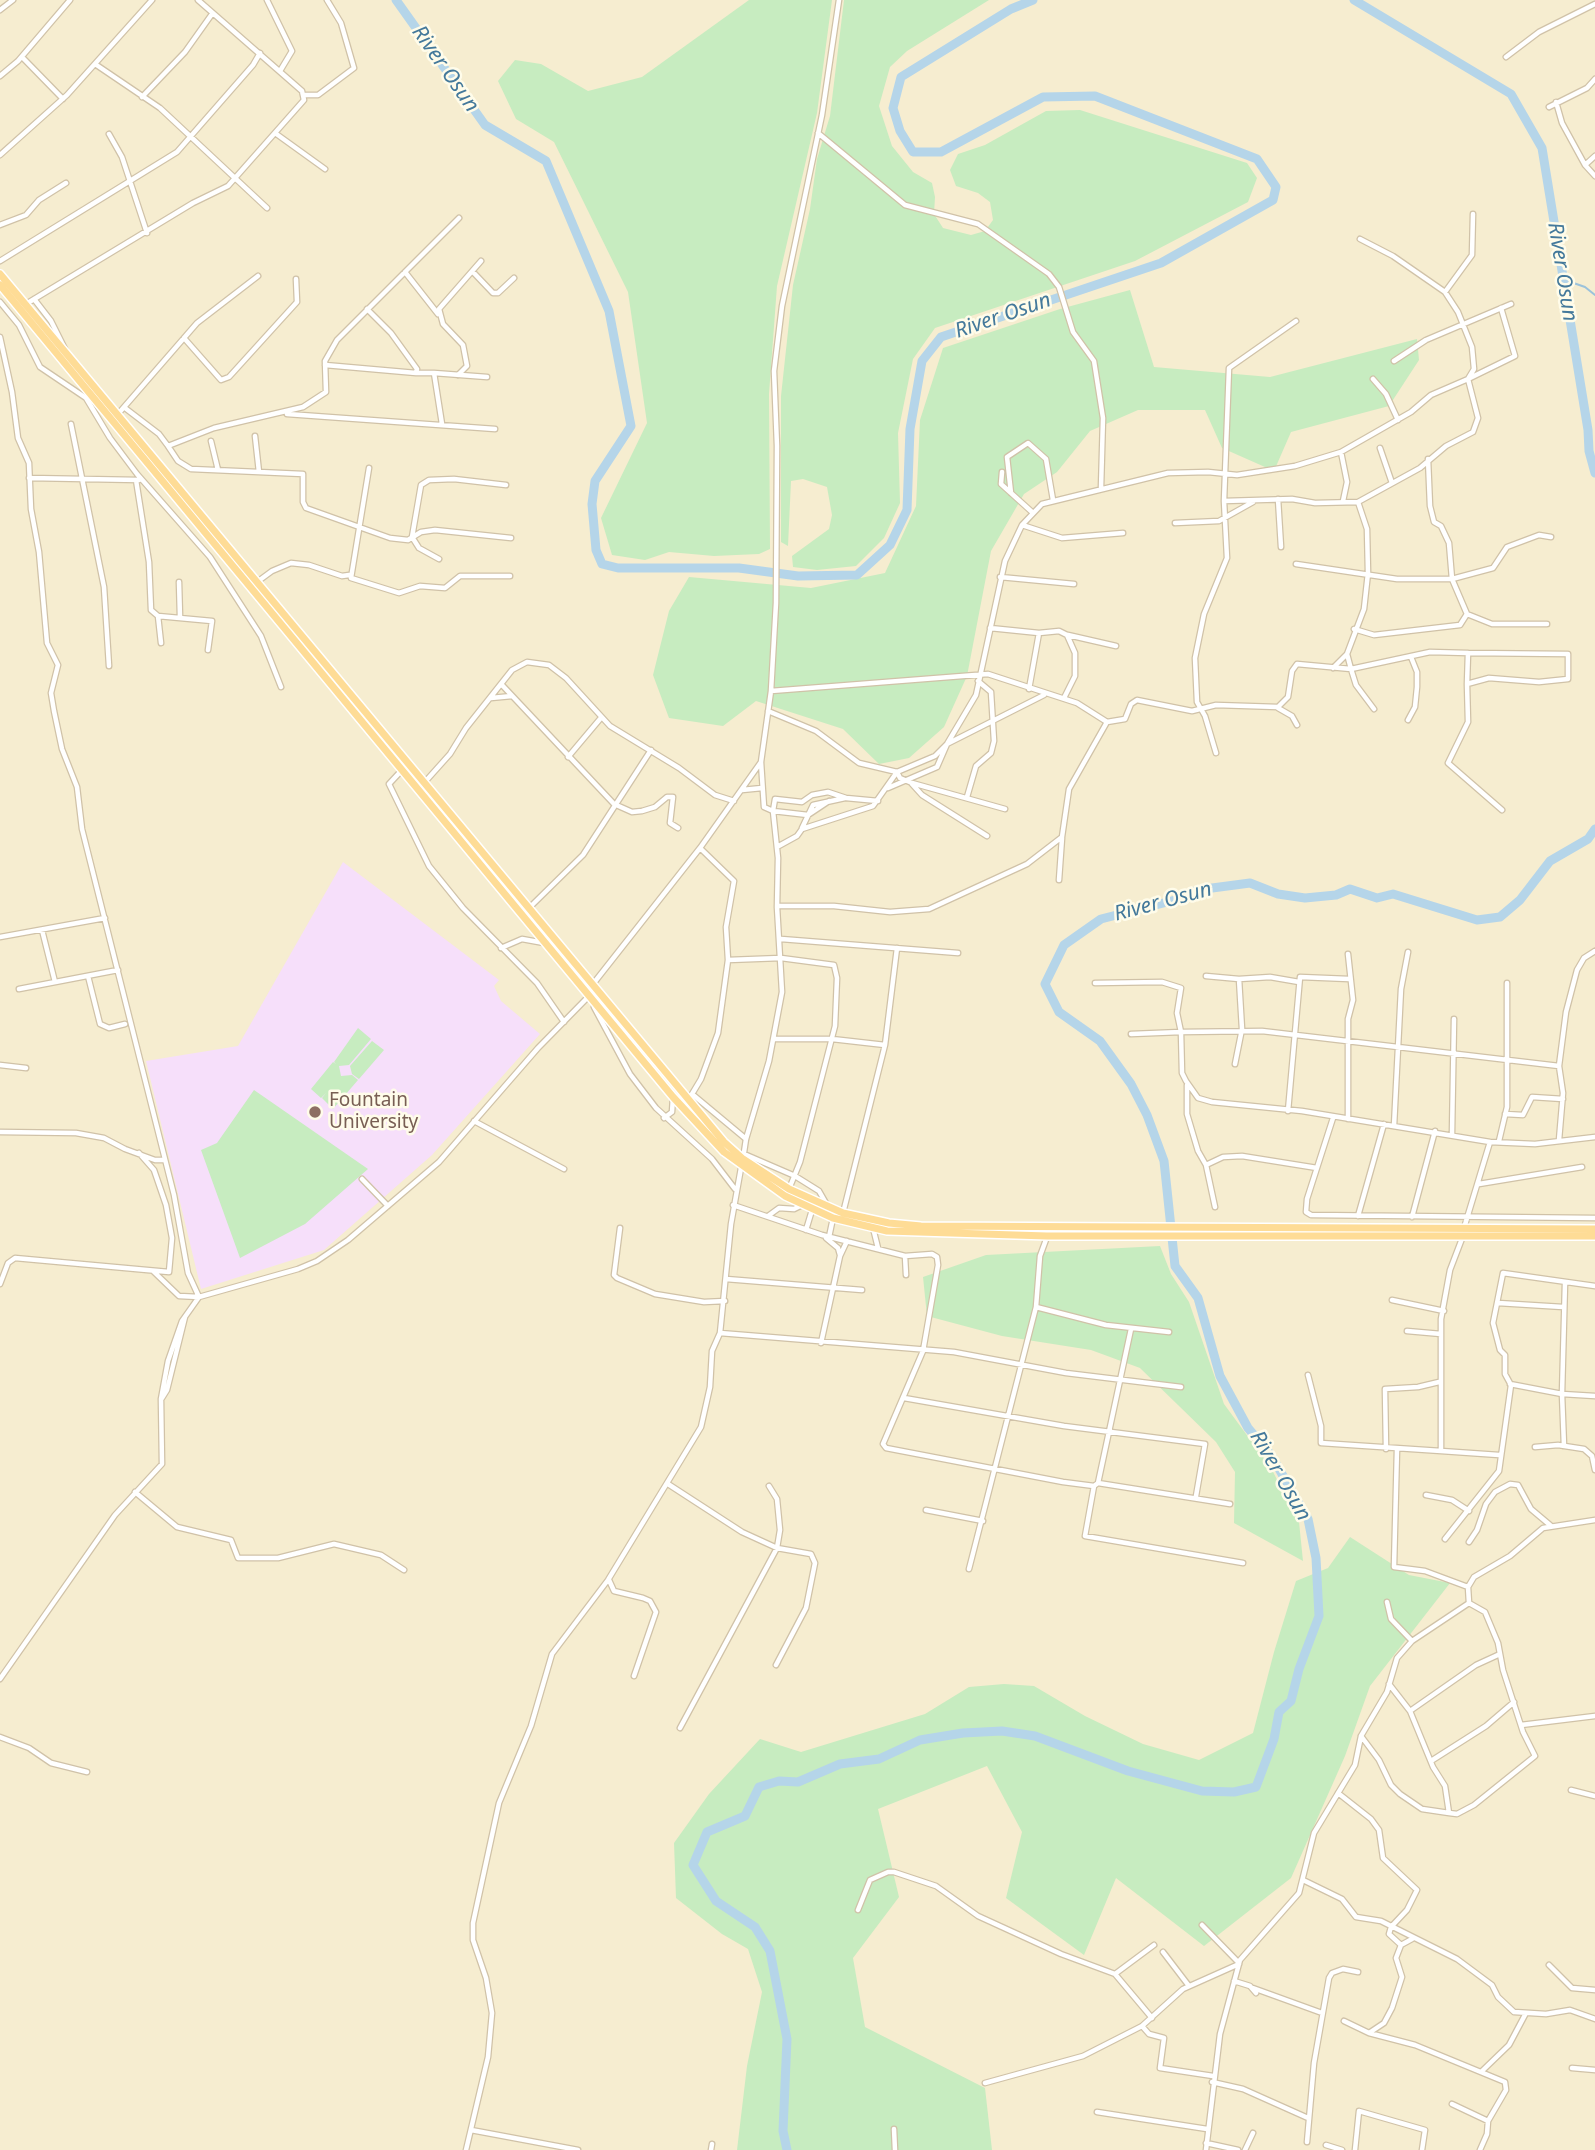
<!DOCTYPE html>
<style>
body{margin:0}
canvas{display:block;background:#fef9e2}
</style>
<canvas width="1595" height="2150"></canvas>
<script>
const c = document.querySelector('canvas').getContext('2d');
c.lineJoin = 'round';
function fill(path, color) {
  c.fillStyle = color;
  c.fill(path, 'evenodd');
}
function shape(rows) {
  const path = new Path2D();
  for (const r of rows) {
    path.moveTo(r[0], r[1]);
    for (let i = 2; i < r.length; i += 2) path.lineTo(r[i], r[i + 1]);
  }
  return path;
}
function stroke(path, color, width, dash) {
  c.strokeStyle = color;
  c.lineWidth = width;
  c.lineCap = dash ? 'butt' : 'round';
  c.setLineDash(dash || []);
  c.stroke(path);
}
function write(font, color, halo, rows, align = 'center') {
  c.font = font + ' "Noto Sans",sans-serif';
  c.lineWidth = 5;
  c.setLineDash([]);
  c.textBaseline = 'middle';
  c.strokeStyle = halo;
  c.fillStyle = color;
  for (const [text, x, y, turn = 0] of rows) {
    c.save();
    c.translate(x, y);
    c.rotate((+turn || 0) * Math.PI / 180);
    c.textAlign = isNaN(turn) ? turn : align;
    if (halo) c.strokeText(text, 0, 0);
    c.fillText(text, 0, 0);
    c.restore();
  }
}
fill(shape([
 [0,0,1595,0,1595,2150,0,2150]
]), '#f6edd0');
fill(shape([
 [343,862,499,980,494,986,501,1001,540,1034,432,1155,324,1250,201,1289,146,1061,238,1046]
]), '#f6dffa');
fill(shape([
 [749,0,832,0,817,113,777,286,769,394,770,549,759,554,714,556,669,552,645,560,612,555,601,518,647,423,628,292,554,142,516,119,498,81,515,60,541,64,588,91,642,77],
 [844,0,989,0,907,51,890,67,879,106,892,146,913,172,932,183,935,197,934,214,943,228,971,235,985,231,993,220,990,202,978,193,956,186,950,170,958,154,985,145,1046,111,1080,110,1247,163,1257,178,1248,202,1135,261,935,328,913,359,898,433,900,503,884,538,856,566,817,570,793,567,792,556,829,529,832,515,827,487,803,479,791,481,788,546,781,542,781,396,793,285,810,209,817,159,830,116],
 [1130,290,1154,367,1270,377,1417,339,1419,360,1389,406,1291,432,1274,471,1222,448,1205,410,1138,410,1090,431,1057,472,1024,494,991,551,967,676,944,727,909,758,879,764,843,729,756,701,723,726,669,718,653,675,669,611,689,577,811,588,885,573,916,506,920,420,943,348,1060,309],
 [358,1028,371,1039,349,1065,339,1066,341,1076,352,1075,358,1080,333,1109,322,1098,326,1093,321,1098,311,1089,333,1062,336,1064,334,1062],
 [372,1041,384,1050,359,1079,352,1074,350,1066],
 [254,1090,368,1169,305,1224,240,1258,201,1150,217,1143],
 [1160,1246,1171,1274,1189,1302,1224,1404,1271,1468,1299,1522,1303,1561,1234,1523,1235,1472,1216,1442,1140,1368,1091,1350,1002,1336,927,1316,923,1277,986,1255],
 [1350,1537,1409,1575,1450,1583,1370,1686,1345,1756,1291,1878,1204,1946,1116,1878,1084,1955,1006,1898,1022,1832,987,1766,878,1809,899,1897,853,1958,865,2027,985,2088,992,2150,737,2150,747,2066,762,1992,748,1949,722,1934,676,1898,674,1843,709,1794,760,1739,801,1752,925,1714,969,1687,1004,1684,1034,1686,1085,1716,1143,1744,1199,1760,1253,1733,1274,1652,1296,1581,1328,1568]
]), '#c7ecc0');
stroke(shape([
 [1562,279,1585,287,1595,295]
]), '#9bc2db', 2);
stroke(shape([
 [396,0,485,125,546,161,609,311,631,426,595,481,592,504,596,550,602,564,618,568,739,568,798,576,857,575,890,545,907,510,910,429,922,361,941,337,1161,263,1273,200,1276,187,1257,159,1095,96,1043,97,941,152,913,152,900,131,893,108,901,77,1011,9,1033,0],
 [1354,0,1511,94,1542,148,1588,430,1589,451,1595,473],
 [787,2150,783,2131,787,2039,770,1951,755,1927,716,1901,693,1865,707,1832,745,1816,759,1787,779,1781,798,1782,840,1764,879,1759,920,1740,963,1733,1002,1731,1035,1736,1128,1771,1202,1791,1234,1792,1256,1787,1274,1739,1279,1712,1291,1701,1299,1669,1319,1616,1316,1558,1308,1519,1271,1455,1248,1428,1220,1376,1198,1298,1175,1266,1164,1161,1147,1115,1131,1084,1100,1041,1059,1012,1045,984,1064,945,1101,919,1183,898,1197,890,1250,883,1278,894,1305,898,1336,895,1350,889,1377,898,1393,894,1477,920,1500,917,1520,900,1550,861,1588,839,1595,829]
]), '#b5d5e9', 9);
const minor = shape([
 [267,0,292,51,280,71],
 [0,10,13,0],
 [22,57,63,99],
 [1506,57,1539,32,1595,4],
 [95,64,160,108,267,208],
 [0,76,18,61,70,0],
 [303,95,318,95,354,68,341,23,327,0],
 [142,97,185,52,212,14],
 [1556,102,1562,123,1585,165],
 [1549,107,1587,88,1595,79],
 [275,133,325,169],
 [818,133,905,205,978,224,1049,274,1059,287,1073,332,1094,361,1103,418,1101,488],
 [109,134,122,157,147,233],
 [0,155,67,95,152,0],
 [1595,156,1585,165,1595,176],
 [0,225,26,215,39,200,66,183],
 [0,261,177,152,253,65,260,53],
 [405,272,438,314],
 [473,272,493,293,498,293,514,278],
 [1445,292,1472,255,1473,214],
 [34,299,51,321,65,349],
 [0,302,19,325,40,367,86,398,110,438,137,474,210,557,261,636,281,687],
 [26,304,193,203,228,186,304,100,302,91,198,0],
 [0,337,12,392,18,438,29,463,31,509,39,552,47,643,58,665,51,693,54,711,62,749,77,787,82,829,174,1195,188,1273,199,1297,179,1296,153,1271],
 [184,338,221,380,229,377,297,302,296,279],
 [1394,361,1426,340,1511,304],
 [325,365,416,373,417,369,391,333,367,309],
 [416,373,434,373,442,424],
 [434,373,487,377],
 [458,375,467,366,463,345,443,324,439,309,481,261],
 [1373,379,1386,394,1398,420],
 [125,408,159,434,168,446,214,428,303,407,326,392,325,361,337,340,459,218],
 [118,414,197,323,258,276],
 [287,414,495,429],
 [71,424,104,587,109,666],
 [255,436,259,472],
 [211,441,218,470],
 [168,446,178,461,191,469,303,474,303,502,306,508,390,538,408,540,421,532,435,530,511,538],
 [1380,448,1392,483],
 [1341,452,1347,482,1343,501],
 [369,468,351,578,399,593,420,586,445,588,460,576,510,576],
 [1002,472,1001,484,1032,512],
 [29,478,139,480],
 [136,480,149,562,151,610,158,616,212,621,208,650],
 [1011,493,1007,457,1028,443,1046,459,1053,500],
 [1278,499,1281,547],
 [1358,502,1420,468,1446,446,1473,432,1478,418,1468,379,1515,356,1501,308],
 [1175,523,1219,521,1253,502],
 [1022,525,1062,538,1123,533],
 [439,559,419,548,412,537,421,485,429,480,454,479,506,485],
 [1296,564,1397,579,1452,579,1449,543,1441,526,1434,522,1430,506,1428,459],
 [1000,577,1074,584],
 [179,582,180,617],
 [257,582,272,571,291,563,309,565,342,576,349,575],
 [1467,614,1452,579,1493,568,1507,547,1539,535,1551,537],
 [158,616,161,643],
 [990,628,1039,633],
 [1354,629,1374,635,1460,625,1467,614,1492,624,1547,624],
 [1068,635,1116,646],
 [1333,668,1347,654],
 [1467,684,1468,722,1448,763,1502,810],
 [502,685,614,804,632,812,642,811,655,807,667,797,673,797,670,823,678,828],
 [1029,689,1039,633,1059,631,1067,635,1075,653,1075,676,1064,698],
 [771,691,988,674,1077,703,1107,722,1069,789,1062,837,1027,864,929,909,890,912,834,906,777,906],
 [491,698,512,696],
 [1278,708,1292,716,1297,725],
 [1374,709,1356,685,1351,669,1430,652,1468,653,1467,684,1489,678,1539,682,1568,679,1568,654,1468,653],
 [768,711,816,731,859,763,897,772,935,756,947,744,976,695,1005,561,1022,525,1042,504,1168,473,1208,472,1237,475,1295,466,1341,452,1411,412,1431,395,1468,379,1474,369,1472,347,1458,312,1445,292,1393,256,1360,239],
 [1408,720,1415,707,1417,687,1417,672,1411,657],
 [1107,722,1125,719,1131,704,1137,700,1192,711,1216,705,1278,707,1288,697,1292,671,1297,664,1351,669,1347,654,1364,609,1368,573,1367,529,1358,502,1315,503,1292,499,1224,501,1229,368,1296,321],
 [1216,753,1205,716,1197,702,1195,658,1204,614,1227,558,1224,501],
 [568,757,600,719],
 [402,770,389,784,429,866,463,908,537,983,564,1022],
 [897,772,900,778,912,783,1005,809],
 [424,783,450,754,466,728,512,670,527,662,549,665,566,678,610,726,679,768,715,795,734,801],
 [912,784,922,795,987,836],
 [888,788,937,767,947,744,1044,695],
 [742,790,762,788],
 [967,797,976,766,991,753,994,741,991,692,978,681],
 [829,801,808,815,773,811,775,799,802,802,812,795,828,792,846,798,878,801],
 [802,828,813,805,845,798],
 [777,847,797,836,802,829,873,806,897,772],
 [700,848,734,881,726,927,728,960],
 [1059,880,1062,838],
 [529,908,583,855,651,750],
 [42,930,55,982],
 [0,937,105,918],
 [781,939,958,953],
 [501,948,522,939,544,943],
 [88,976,100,1024,109,1028,125,1024],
 [1206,976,1239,979],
 [1095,983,1162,982,1181,988,1177,1013,1181,1032,1131,1034],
 [593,984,700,848,761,762],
 [19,989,118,970],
 [594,1007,630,1074,656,1108,712,1159,735,1189],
 [774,1039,832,1039,885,1045,843,1213],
 [885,1045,897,948],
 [1235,1064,1242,1029,1239,979,1270,977,1299,982],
 [0,1065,26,1068],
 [1559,1066,1262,1031,1181,1032,1182,1073,1186,1081,1198,1098,1212,1102,1302,1111,1490,1142,1535,1144,1595,1137],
 [1187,1085,1187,1114,1198,1151,1206,1165,1215,1207],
 [692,1094,746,1139],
 [689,1099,701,1079,718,1033,728,960,781,958,834,965,837,978,835,1026,800,1162,789,1189],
 [1288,1111,1300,977,1349,979],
 [1505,1114,1523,1115,1532,1097,1563,1099],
 [664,1118,672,1112,673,1097],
 [1333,1118,1307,1199,1306,1212,1311,1215,1595,1218],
 [1348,1119,1348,1019,1353,1000,1348,954],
 [474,1121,564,1169],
 [1394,1126,1401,989,1408,952],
 [0,1132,76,1133,104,1138,125,1149,155,1160,164,1160],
 [1452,1134,1454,1019],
 [1559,1140,1563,1093,1559,1066,1566,1012,1577,970,1584,958,1595,951],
 [1499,1141,1507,1107,1507,983],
 [744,1154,795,1176,819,1191,827,1205],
 [743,1159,746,1139,769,1061,782,992,777,907,778,858,773,811,764,807,761,762,771,691,776,603,777,446,774,371,782,306,822,115,839,0],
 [1206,1165,1223,1157,1242,1156,1317,1168],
 [362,1179,388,1206],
 [1479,1184,1582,1167],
 [733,1205,822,1235,905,1256,906,1275],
 [768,1216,779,1208,794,1209,802,1205],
 [1358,1216,1384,1124],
 [1412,1217,1435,1131],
 [620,1228,614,1275,617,1278,655,1294,704,1302,725,1301],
 [873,1228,878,1248],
 [1464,1228,1490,1142],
 [806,1230,812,1210],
 [829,1237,833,1218],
 [826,1238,838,1248,840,1255],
 [905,1256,932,1254,937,1257,938,1265,923,1351,883,1444,886,1448,1063,1482,1094,1486,1098,1483,1230,1504],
 [726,1279,862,1290],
 [0,1284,8,1263,15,1258,169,1272,172,1238,166,1205,154,1170,139,1153],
 [1392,1300,1444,1311],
 [1498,1303,1563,1307],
 [1036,1307,1106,1325,1169,1332],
 [1407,1331,1441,1334],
 [720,1333,954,1352,1066,1373,1181,1387],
 [821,1343,840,1256,847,1241],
 [1308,1375,1321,1426,1321,1443,1441,1451,1441,1319,1450,1270,1463,1236],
 [1510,1384,1562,1394,1595,1396],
 [162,1398,167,1390,185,1317],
 [904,1398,1064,1426,1205,1444,1196,1496],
 [1564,1446,1562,1394,1565,1283],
 [1535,1447,1558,1445,1584,1449,1592,1456,1595,1470],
 [1386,1449,1385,1389,1418,1387,1439,1382],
 [1397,1449,1394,1567,1425,1571,1468,1587],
 [1441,1451,1499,1455],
 [1098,1483,1131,1329],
 [668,1484,742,1532,777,1548,811,1554,815,1563,806,1608,776,1665],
 [1094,1486,1085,1536,1243,1563],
 [135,1492,177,1527,231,1540,238,1558,278,1558,334,1544,381,1555,404,1570],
 [1426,1495,1452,1500,1469,1511],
 [926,1510,983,1521],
 [1445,1539,1499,1471,1511,1385,1505,1374,1505,1355,1500,1350,1493,1323,1503,1273,1595,1286],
 [1469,1542,1477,1530,1486,1504,1495,1492,1510,1484,1518,1485,1531,1509,1550,1525],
 [969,1569,1036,1307,1040,1256,1047,1237],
 [609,1580,614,1591,643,1598,650,1601,656,1612,634,1676],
 [1387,1602,1391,1619,1412,1641],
 [0,1679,115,1515,162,1464,161,1399,168,1361,182,1321,199,1297,298,1269,317,1261,348,1240,439,1162,538,1048,590,995],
 [1389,1684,1410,1711,1433,1767,1445,1786,1449,1813,1457,1814,1474,1805,1535,1756,1523,1732,1503,1670,1498,1643,1485,1612,1469,1603],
 [1410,1711,1476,1665,1500,1654],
 [1521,1725,1595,1716],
 [680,1728,777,1548,780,1530,777,1499,769,1486],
 [1361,1736,1379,1760,1391,1785,1400,1794,1422,1809,1449,1813],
 [0,1737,29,1748,51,1763,87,1772],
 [1431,1761,1486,1726,1514,1702],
 [1571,1790,1595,1796],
 [1338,1793,1371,1819,1379,1830,1383,1858,1417,1890,1407,1910,1391,1927,1389,1934,1401,1945],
 [1303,1880,1342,1899,1356,1917,1381,1921,1457,1959,1492,1985,1498,1997,1514,2012,1546,2014,1570,2010,1595,2019],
 [858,1910,870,1880,888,1872,894,1872,936,1886,978,1916,1061,1954,1115,1974],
 [1202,1925,1239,1963],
 [1163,1952,1189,1986],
 [1549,1965,1572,1988,1595,1990],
 [1234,1981,1250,1986,1256,1993],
 [1253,1988,1322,2013],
 [1152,2018,1115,1974,1154,1945],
 [1344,2021,1369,2033,1415,2045,1505,2082,1506,2090,1488,2121],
 [1142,2026,1149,2034,1164,2038,1160,2068,1213,2076],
 [1369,2033,1384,2023,1392,2008,1402,1977,1396,1958,1401,1945,1412,1939],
 [1572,2068,1595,2070],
 [1481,2072,1509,2045,1526,2013],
 [1212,2082,1243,2089,1308,2118],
 [985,2083,1083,2056,1142,2026,1183,1989,1239,1964],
 [1452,2104,1488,2121,1487,2134,1480,2150],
 [1097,2112,1207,2129],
 [894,2129,895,2150],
 [471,2130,578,2150],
 [1307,2142,1314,2063,1329,1978,1332,1973,1343,1969,1358,1972],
 [1206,2143,1238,2150],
 [1326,2145,1342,2150],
 [466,2150,488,2057,492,2013,486,1978,473,1940,473,1923,499,1803,531,1726,552,1654,608,1580,701,1427,710,1387,712,1351,720,1333,731,1224,741,1168],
 [711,2150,712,2144],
 [1206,2150,1220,2034,1240,1960,1299,1893,1314,1833,1355,1765,1361,1736,1387,1692,1397,1658,1412,1641,1469,1603,1468,1587,1474,1577,1510,1556,1543,1528,1595,1520],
 [1245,2150,1253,2133],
 [1355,2150,1359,2111,1425,2130,1422,2150]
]);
const trunk = shape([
 [0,274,724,1142,743,1159,789,1189,843,1213,889,1223,921,1226,1595,1229],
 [0,285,673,1097,724,1152,785,1196,833,1218,887,1231,1047,1236,1595,1236]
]);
stroke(minor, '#d0c2a8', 7);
stroke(trunk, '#fff', 10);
stroke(minor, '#fff', 4.5);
stroke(trunk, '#fedc96', 7);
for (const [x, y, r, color] of [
 [315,1112,7,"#8d6e63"]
]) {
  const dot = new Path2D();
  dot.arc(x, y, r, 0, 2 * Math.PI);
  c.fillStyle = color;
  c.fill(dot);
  stroke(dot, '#fffcea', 2.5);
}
write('19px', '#785e54', '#fffcea', [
 ["Fountain",329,1101],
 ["University",329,1123]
], 'left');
write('italic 21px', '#44799b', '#fffcea', [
 ["River Osun",445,69,55],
 ["River Osun",1562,272,81],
 ["River Osun",1003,316,-19],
 ["River Osun",1163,902,-15],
 ["River Osun",1280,1476,60]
]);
</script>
